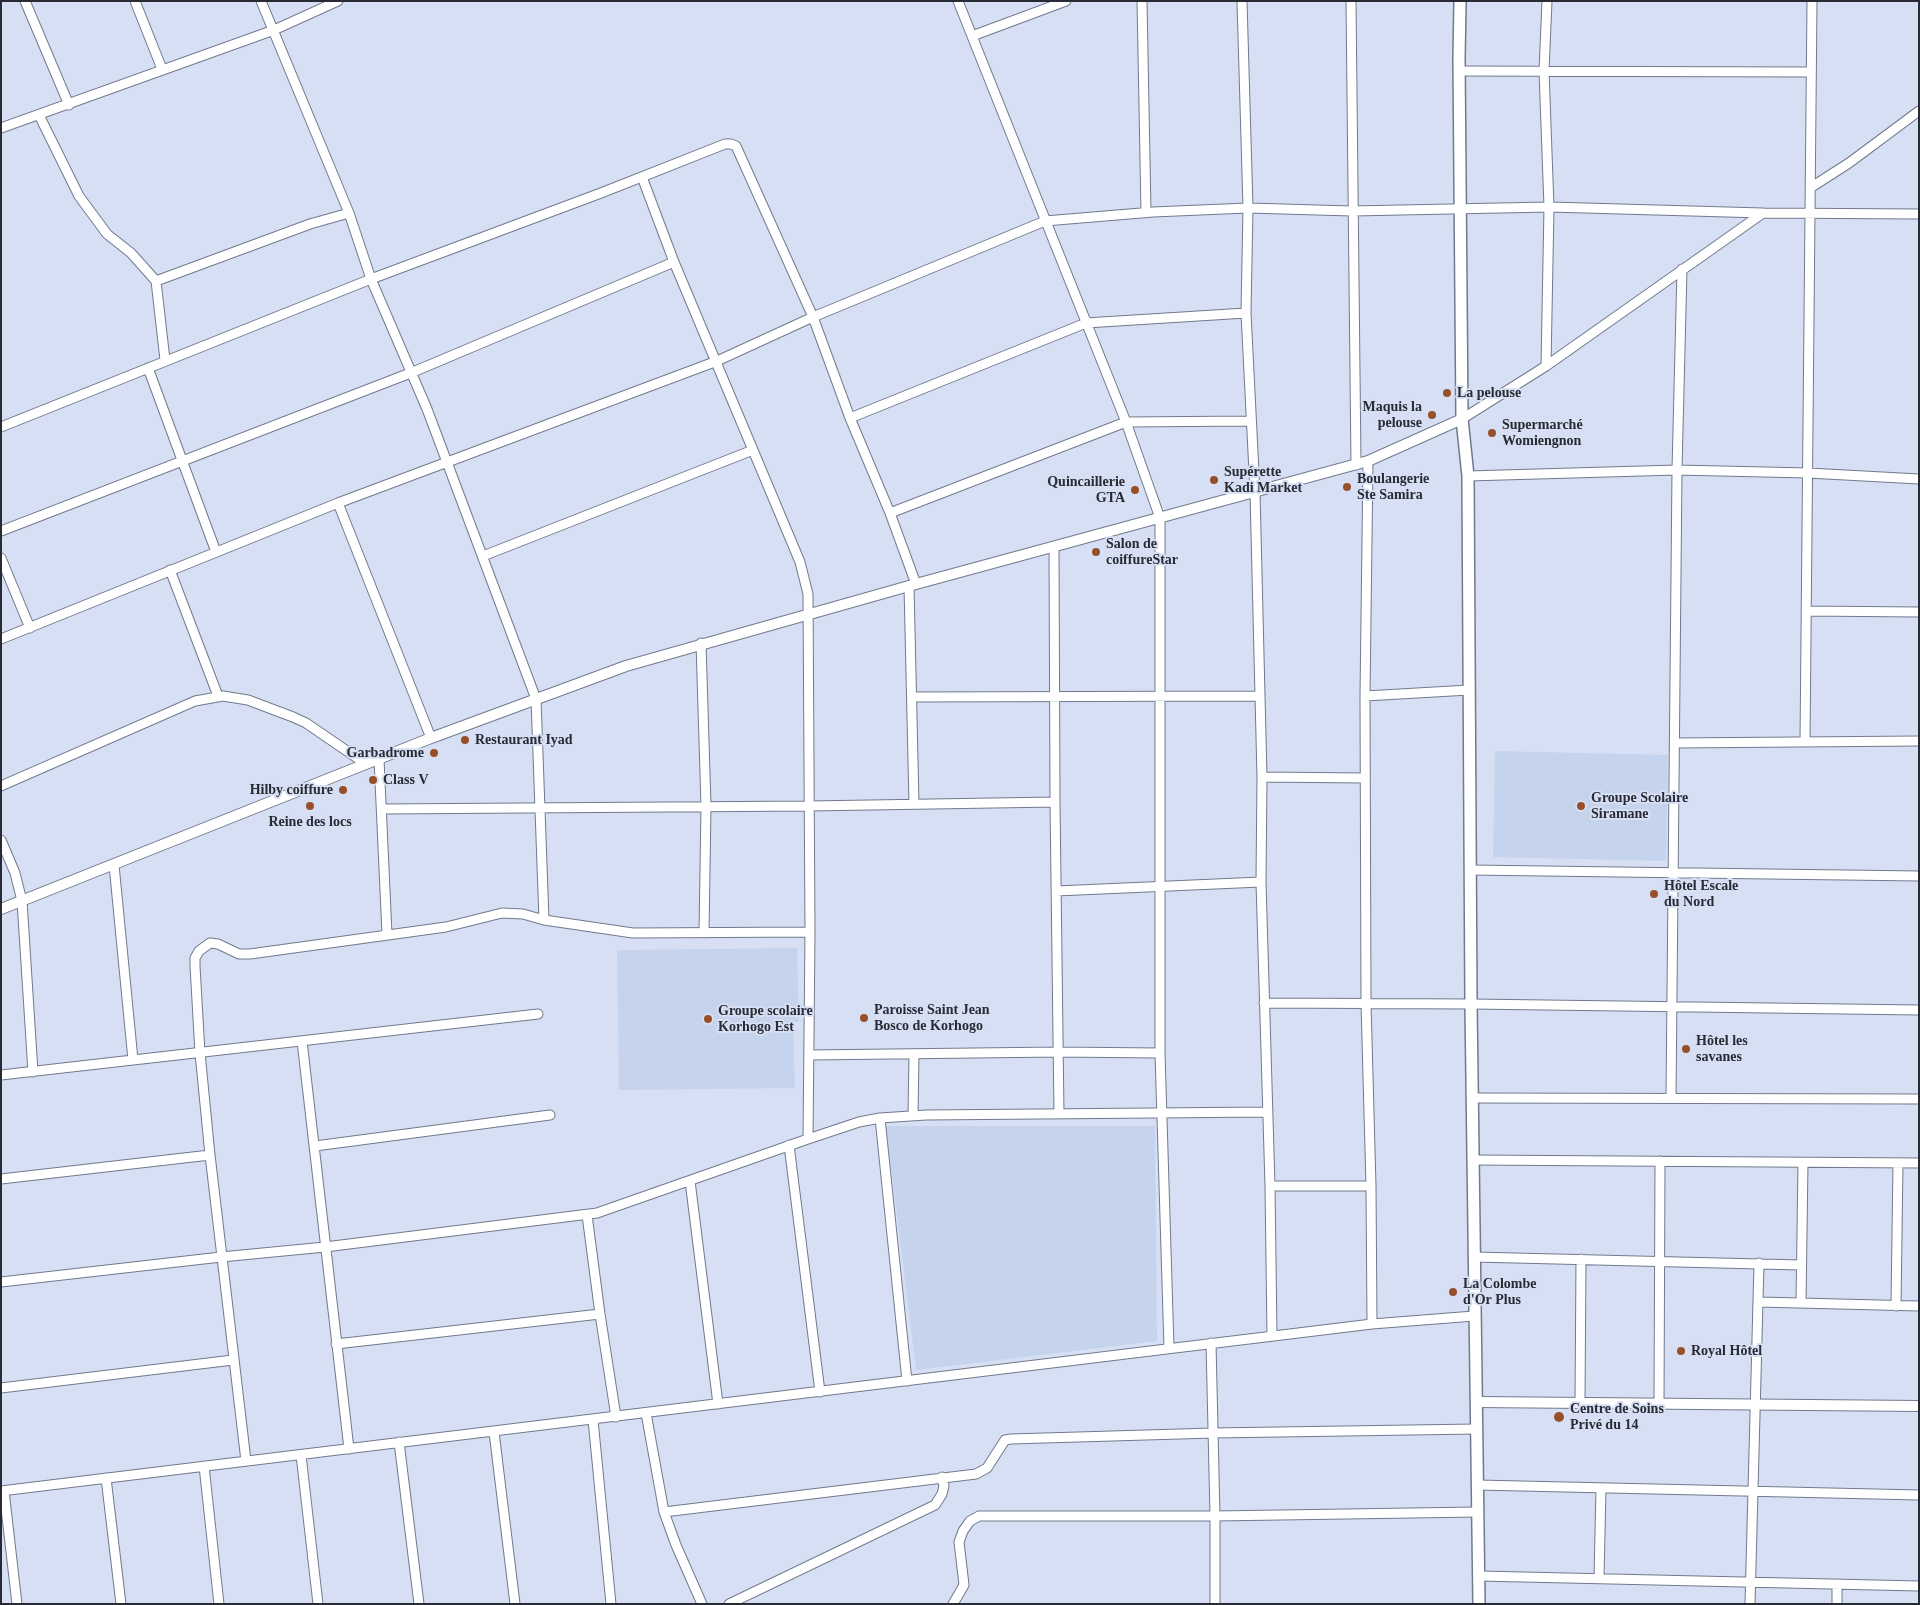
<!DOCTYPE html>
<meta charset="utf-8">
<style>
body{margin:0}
#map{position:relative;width:1920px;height:1605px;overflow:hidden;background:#d6dff4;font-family:"Times New Roman",serif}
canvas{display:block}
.frame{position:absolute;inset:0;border:2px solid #282b33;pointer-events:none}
</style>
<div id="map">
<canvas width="1920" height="1605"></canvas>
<div class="frame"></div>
</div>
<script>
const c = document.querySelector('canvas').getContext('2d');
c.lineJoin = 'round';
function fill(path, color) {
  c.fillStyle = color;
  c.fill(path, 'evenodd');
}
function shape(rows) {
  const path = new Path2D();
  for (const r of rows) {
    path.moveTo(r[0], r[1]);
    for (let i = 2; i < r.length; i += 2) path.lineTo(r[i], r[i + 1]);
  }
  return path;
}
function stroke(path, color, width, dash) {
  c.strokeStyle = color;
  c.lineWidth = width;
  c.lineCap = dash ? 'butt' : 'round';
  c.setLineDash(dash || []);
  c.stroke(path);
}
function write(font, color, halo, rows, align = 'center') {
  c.font = font + ' "Times New Roman",serif';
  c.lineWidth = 4;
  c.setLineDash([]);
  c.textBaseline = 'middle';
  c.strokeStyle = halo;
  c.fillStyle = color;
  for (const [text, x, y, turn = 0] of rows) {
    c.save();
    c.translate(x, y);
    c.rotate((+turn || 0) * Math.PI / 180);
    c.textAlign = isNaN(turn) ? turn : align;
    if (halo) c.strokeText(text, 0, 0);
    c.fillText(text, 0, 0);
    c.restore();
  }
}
fill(shape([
 [1495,751,1668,755,1666,861,1493,857],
 [797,948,799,1022,793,1022,795,1088,619,1090,617,950],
 [886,1126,1155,1126,1157,1341,916,1370]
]), '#c6d3ed');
const minor = shape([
 [25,1,69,105],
 [135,1,162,69],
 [261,1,349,213,371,279,427,409,536,699,544,920],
 [958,1,1126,422,1160,518,1160,1053,1169,1348],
 [1142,1,1146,212],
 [1242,1,1248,208,1246,313,1255,492,1262,777,1261,882,1270,1186,1272,1336],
 [1351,1,1356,465],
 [972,36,1066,1],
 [1459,71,1811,72],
 [39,115,79,196,107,234,131,253,156,281,165,360],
 [1,128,274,30,338,1],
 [642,177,674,262,800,562,808,594,810,932,808,1139],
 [1810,188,1849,163,1919,111],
 [156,281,310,224,349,213],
 [1546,366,1549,207,1544,71,1547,1],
 [148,368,216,552],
 [850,418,1086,323,1246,313],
 [1462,419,1546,366,1763,213],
 [1,427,371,279,601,193,725,144,731,144,736,146,813,317,850,418,890,513,916,584],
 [1368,461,1365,696,1366,1003,1371,1186,1372,1324],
 [1468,476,1677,470,1808,473,1919,479],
 [338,503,431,738],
 [890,513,1126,422,1251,421],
 [1,531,413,372,674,262],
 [1054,547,1055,802,1059,1114],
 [483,556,753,450],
 [1,558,30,628],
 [170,570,218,696],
 [909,586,914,804],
 [1806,611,1919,612],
 [1,639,338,503,717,361,813,317,1045,221,1153,212,1248,208,1352,211,1549,207,1763,213,1919,214],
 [701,643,706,806,704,933],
 [1365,696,1469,690],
 [912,697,1259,696],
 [1805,741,1812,1],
 [1675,743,1919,741],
 [379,759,387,934],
 [1262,777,1365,778],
 [1,786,195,701,223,696,248,700,293,717,306,723,366,764],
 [383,809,809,806,1055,802],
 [1,840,15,873,22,901,33,1072],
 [114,865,133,1060],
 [1470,870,1919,876],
 [1056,891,1261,882],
 [1264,1003,1471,1004,1919,1010],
 [302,1041,349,1449],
 [809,1055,1057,1052,1160,1053],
 [1,1075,538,1014],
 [1472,1098,1919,1099],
 [1671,1098,1677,470,1682,269],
 [913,1115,914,1054],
 [880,1118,907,1381],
 [789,1145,820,1392],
 [315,1146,550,1115],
 [1473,1160,1919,1163],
 [1,1179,210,1155],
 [690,1181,718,1404],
 [1270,1186,1371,1186],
 [587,1215,600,1314,616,1417],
 [1474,1257,1801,1265],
 [1,1282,221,1257,325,1247,597,1213,808,1139,859,1122,880,1118,926,1115,1267,1112],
 [1759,1302,1919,1306],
 [1801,1303,1803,1163],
 [1896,1306,1898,1163],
 [1211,1343,1215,1516,1215,1604],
 [336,1344,600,1314],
 [1,1388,233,1360],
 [1580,1403,1581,1259],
 [1659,1403,1660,1161],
 [646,1413,664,1512,676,1545,702,1604],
 [593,1420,611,1604],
 [494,1432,515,1604],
 [399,1442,419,1604],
 [301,1455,318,1604],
 [246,1461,210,1155,200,1053,195,966,195,958,199,951,210,943,218,944,239,954,250,954,446,927,502,913,523,914,544,920,633,933,810,932],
 [204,1466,219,1604],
 [106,1478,121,1604],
 [1477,1485,1919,1495],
 [1,1491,1372,1324,1474,1316],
 [4,1491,17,1604],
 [664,1512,976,1474,987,1468,1005,1440,1011,1439,1213,1433,1476,1429],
 [1479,1576,1919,1586],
 [1599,1578,1601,1488],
 [729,1604,935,1505,942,1494,944,1486,942,1477],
 [953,1604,964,1585,959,1542,963,1531,970,1521,979,1516,1215,1516,1477,1512],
 [1750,1604,1759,1263],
 [1837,1604,1837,1584]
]);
const tertiary = shape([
 [1,909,431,738,626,666,916,584,1368,461,1462,419],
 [1476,1402,1919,1406]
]);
const secondary = shape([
 [1460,1,1459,59,1462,419,1468,476,1471,1004,1479,1604]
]);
stroke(minor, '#717a8c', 11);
stroke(tertiary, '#717a8c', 12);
stroke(secondary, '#717a8c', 14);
stroke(minor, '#fff', 9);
stroke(tertiary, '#fff', 10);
stroke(secondary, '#fff', 11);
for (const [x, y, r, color] of [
 [1447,393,5,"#974f2a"],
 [1432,415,5,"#974f2a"],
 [1492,433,5,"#974f2a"],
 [1214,480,5,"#974f2a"],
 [1347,487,5,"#974f2a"],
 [1135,490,5,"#974f2a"],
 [1096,552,5,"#974f2a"],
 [465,740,5,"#974f2a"],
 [434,753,5,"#974f2a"],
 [373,780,5,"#974f2a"],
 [343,790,5,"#974f2a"],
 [310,806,5,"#974f2a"],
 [1581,806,5,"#974f2a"],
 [1654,894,5,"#974f2a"],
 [864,1018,5,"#974f2a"],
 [708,1019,5,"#974f2a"],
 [1686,1049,5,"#974f2a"],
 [1453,1292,5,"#974f2a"],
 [1681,1351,5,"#974f2a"],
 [1559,1417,6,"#974f2a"]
]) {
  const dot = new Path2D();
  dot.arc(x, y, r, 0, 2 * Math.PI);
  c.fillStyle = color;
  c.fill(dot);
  stroke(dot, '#d6dff4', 2);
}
write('bold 14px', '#282b33', '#d6dff4', [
 ["La pelouse",1457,393],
 ["Maquis la",1422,407,"right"],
 ["pelouse",1422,423,"right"],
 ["Supermarché",1502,425],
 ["Womiengnon",1502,441],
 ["Supérette",1224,472],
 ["Kadi Market",1224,488],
 ["Boulangerie",1357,479],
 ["Ste Samira",1357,495],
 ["Quincaillerie",1125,482,"right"],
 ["GTA",1125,498,"right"],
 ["Salon de",1106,544],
 ["coiffureStar",1106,560],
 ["Restaurant Iyad",475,740],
 ["Garbadrome",424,753,"right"],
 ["Class V",383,780],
 ["Hilby coiffure",333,790,"right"],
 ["Groupe Scolaire",1591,798],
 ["Siramane",1591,814],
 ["Reine des locs",310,822,"center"],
 ["Hôtel Escale",1664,886],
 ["du Nord",1664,902],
 ["Paroisse Saint Jean",874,1010],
 ["Bosco de Korhogo",874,1026],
 ["Groupe scolaire",718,1011],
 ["Korhogo Est",718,1027],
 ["Hôtel les",1696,1041],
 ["savanes",1696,1057],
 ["La Colombe",1463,1284],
 ["d'Or Plus",1463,1300],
 ["Royal Hôtel",1691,1351],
 ["Centre de Soins",1570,1409],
 ["Privé du 14",1570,1425]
], 'left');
</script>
